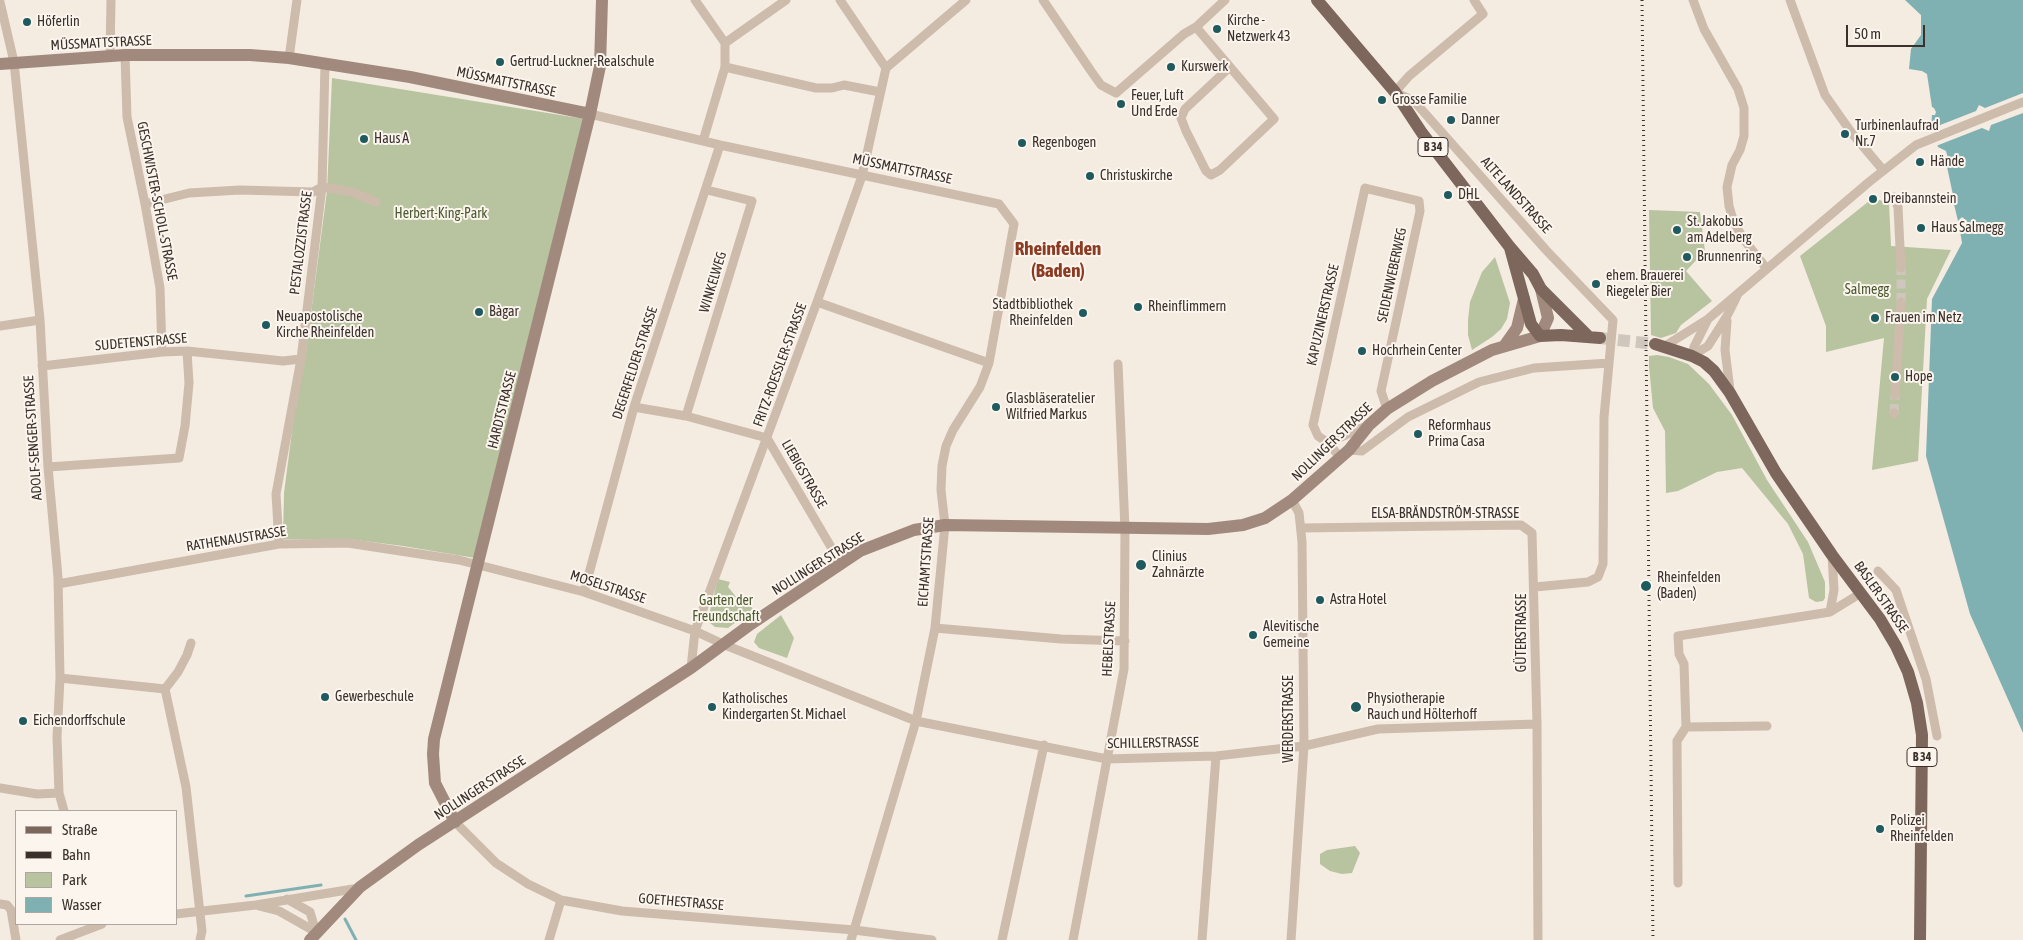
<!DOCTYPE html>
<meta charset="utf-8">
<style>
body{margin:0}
#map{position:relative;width:2023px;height:940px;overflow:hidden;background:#f4ebe1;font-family:"Asap Condensed",sans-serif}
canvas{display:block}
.legend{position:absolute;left:15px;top:810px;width:162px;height:115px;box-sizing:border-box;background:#fbf5ee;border:1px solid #aea6a0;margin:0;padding:6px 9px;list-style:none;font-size:15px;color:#3b302b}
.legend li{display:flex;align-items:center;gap:10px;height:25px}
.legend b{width:25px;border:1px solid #aea6a0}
.scale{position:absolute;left:1846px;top:25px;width:79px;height:22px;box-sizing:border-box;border:2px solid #3b302b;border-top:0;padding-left:6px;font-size:15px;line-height:18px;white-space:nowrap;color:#3b302b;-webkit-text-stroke:4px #fbf5ee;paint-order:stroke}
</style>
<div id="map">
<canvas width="2023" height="940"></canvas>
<ul class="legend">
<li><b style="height:6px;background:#7d675c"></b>Straße</li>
<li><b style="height:6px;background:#3b302b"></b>Bahn</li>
<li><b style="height:14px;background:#b8c4a0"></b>Park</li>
<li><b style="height:14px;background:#7fb0b2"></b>Wasser</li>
</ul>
<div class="scale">50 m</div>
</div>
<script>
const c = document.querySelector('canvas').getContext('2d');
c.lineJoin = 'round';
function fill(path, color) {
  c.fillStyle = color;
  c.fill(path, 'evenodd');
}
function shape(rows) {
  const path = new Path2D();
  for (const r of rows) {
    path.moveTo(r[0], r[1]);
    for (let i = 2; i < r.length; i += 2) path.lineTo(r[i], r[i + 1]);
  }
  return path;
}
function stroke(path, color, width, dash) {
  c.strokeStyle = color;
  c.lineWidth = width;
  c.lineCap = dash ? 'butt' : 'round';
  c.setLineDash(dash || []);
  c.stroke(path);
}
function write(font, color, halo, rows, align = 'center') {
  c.font = font + ' "Asap Condensed",sans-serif';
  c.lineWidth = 4;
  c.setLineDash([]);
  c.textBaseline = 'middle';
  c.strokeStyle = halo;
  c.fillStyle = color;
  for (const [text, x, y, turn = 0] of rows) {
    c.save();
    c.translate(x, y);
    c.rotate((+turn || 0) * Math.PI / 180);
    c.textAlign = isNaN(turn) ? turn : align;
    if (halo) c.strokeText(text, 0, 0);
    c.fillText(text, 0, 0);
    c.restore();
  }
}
fill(shape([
 [332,78,585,119,475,558,403,546,348,539,283,539,284,493,294,416,305,359,327,191],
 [1873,198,1889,203,1891,246,1951,250,1927,299,1918,461,1872,470,1884,338,1826,352,1826,326,1800,256],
 [1649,210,1700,212,1705,251,1686,271,1712,301,1681,325,1676,333,1661,338,1651,335],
 [1495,257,1510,303,1507,319,1501,329,1492,337,1472,350,1468,335,1468,320,1470,302,1482,272],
 [1657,355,1669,357,1688,364,1709,384,1732,415,1767,480,1808,542,1825,582,1825,598,1823,601,1816,602,1809,598,1803,554,1788,524,1742,468,1717,472,1678,491,1666,493,1665,431,1653,408,1649,366,1649,356],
 [718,579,730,582,728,587,742,604,750,605,753,609,728,628,715,627,710,623,708,618],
 [781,615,794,638,787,658,759,648,754,642,757,634],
 [1355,846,1360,853,1352,873,1342,874,1330,871,1320,864,1320,854,1327,850]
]), '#b8c4a0');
fill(shape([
 [1905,0,2023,0,2023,733,1970,614,1926,456,1932,299,1962,243,1960,231,1964,231,1968,227,1967,221,1962,217,1958,221,1953,200,1957,197,1953,195,1946,162,1948,158,1946,151,1938,147,1931,128,1932,115,1935,115,1936,112,1934,108,1932,107,1927,74,1922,71,1909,69,1911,49,1921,35,1921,15]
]), '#7fb0b2');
fill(shape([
 [2023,93,2023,113,1991,125,1989,131,1982,128,1936,146,1930,129,1976,111,1979,105,1985,108]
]), '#f4ebe1');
stroke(shape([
 [246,896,321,885],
 [345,919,356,940]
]), '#7fb0b2', 3);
stroke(shape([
 [1901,302,1901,268],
 [1894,413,1895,395]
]), '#cfc6bd', 9, [9, 4.5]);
stroke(shape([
 [1600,338,1655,344]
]), '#cfc6bd', 12, [12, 6]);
stroke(shape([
 [695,0,725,43],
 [840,0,886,68],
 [1043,0,1091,71,1101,85,1116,93,1184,34,1196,27,1225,0],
 [1474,0,1483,14,1409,76,1395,92,1414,101,1546,250,1613,320,1604,417,1603,564,1598,577,1588,582,1535,587],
 [1693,0,1704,29,1738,89,1744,108,1744,136,1740,150,1732,165,1727,187,1729,206,1734,223,1745,241,1767,269],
 [1790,0,1825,95,1851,132,1883,170],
 [0,2,14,62,40,320,48,467,58,577,60,678,57,737,59,793,64,811],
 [1196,27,1230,67,1274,119,1220,170,1211,175,1206,171,1186,131,1181,118,1185,109,1230,67],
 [125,55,127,117,145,204,160,288,162,352],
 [110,56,111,0],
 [289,58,297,0],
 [725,67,816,88,832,88,844,85,880,92],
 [886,68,966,0],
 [590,114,720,145,999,204,1014,224,989,363,980,387,953,430,946,446,942,466,941,490,945,525,935,628,916,721,851,940],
 [703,141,725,67,725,43,786,0],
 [1894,197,1898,207,1901,268],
 [145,204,189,193,240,190,313,192,322,187,352,192,376,202],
 [817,302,989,363],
 [1727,321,1725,350,1730,390],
 [0,326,40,320],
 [1665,346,1708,319,1869,182,1916,145,2023,102],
 [1692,356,1708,346,1727,316,1737,296],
 [1692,356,1694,347,1708,319],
 [42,366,162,352,187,351,283,361,301,359],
 [1895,395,1901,302],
 [634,407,686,416,767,438,841,564],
 [1894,414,1894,413],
 [686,416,752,201,707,190],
 [1328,443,1366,426],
 [1349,450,1362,451,1408,417,1479,382,1534,368,1609,363],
 [1340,457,1328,443,1318,436,1313,425,1365,188,1419,201,1420,211,1381,391,1387,409],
 [48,467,179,458,185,426,189,383,187,351],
 [1302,528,1521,525,1532,533,1537,724,1538,940],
 [279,544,276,494,301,359,322,187,325,64],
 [1878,571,1896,590,1926,679,1937,736],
 [58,584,279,544,348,543,459,560,584,592,695,631,725,645,916,721,1107,759,1216,756,1304,746,1378,729,1537,724],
 [584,592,634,407,720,145],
 [1830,612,1834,590,1832,555],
 [935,628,1061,639,1125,641],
 [691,668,695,631,817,302,862,176,886,68],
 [60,678,165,689,186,787,202,931,200,940],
 [165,689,178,672,187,655,191,643],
 [1686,727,1767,726],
 [0,788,37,794,59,793],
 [455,822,496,863,528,884,561,900,622,911,854,930,932,940],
 [1678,883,1677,741,1686,727,1684,664,1679,654,1678,636,1830,612,1861,593],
 [287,899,310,912,316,932],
 [0,904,7,905,11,910,16,940],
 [259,906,279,911,316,932],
 [176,914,256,905,359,888],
 [60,940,102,924],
 [549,940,561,900],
 [1002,940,1044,745],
 [1073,940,1124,669,1125,529,1118,364],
 [1202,940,1216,756],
 [1291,940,1304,746,1302,542,1299,513,1292,500]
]), '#cdbbac', 9);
stroke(shape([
 [0,64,125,55,250,55,289,58,410,77,590,114],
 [1505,345,1517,328,1524,299],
 [455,822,435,783,433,754,434,739,590,114,600,66,602,0],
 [310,940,360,887,418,845,691,668,751,624,860,551,914,530,945,525,1208,529,1243,525,1265,518,1292,500,1349,450,1369,425,1387,409,1432,381,1492,350,1540,336,1548,318,1541,289]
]), '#a18a7d', 12);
stroke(shape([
 [1317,0,1395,92,1422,133,1509,246,1533,274,1541,289,1588,336],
 [1510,248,1531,324,1540,336,1561,335,1600,338],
 [1655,344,1692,356,1704,362,1714,371,1730,393,1776,473,1832,555,1880,619,1896,646,1908,672,1917,703,1922,735,1920,940]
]), '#7d675c', 12);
stroke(shape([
 [1642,0,1653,940]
]), '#3b302b', 3, [1, 4]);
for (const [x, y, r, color] of [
 [27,22,5,"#1f5a5e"],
 [1217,29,5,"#1f5a5e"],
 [500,62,5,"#1f5a5e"],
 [1171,67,5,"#1f5a5e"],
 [1382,100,5,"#1f5a5e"],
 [1121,104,5,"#1f5a5e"],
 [1451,120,5,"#1f5a5e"],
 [1845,134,5,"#1f5a5e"],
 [364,139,5,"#1f5a5e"],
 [1022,143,5,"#1f5a5e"],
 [1920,162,5,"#1f5a5e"],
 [1090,176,5,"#1f5a5e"],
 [1448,195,5,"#1f5a5e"],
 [1873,199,5,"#1f5a5e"],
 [1921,228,5,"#1f5a5e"],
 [1677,230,5,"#1f5a5e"],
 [1687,257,5,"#1f5a5e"],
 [1596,284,5,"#1f5a5e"],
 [1138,307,5,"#1f5a5e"],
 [479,312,5,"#1f5a5e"],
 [1083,313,5,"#1f5a5e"],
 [1875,318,5,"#1f5a5e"],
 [266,325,5,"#1f5a5e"],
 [1362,351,5,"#1f5a5e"],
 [1895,377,5,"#1f5a5e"],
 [996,407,5,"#1f5a5e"],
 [1418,434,5,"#1f5a5e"],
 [1141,565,6,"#1f5a5e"],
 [1646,586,6,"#1f5a5e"],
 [1320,600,5,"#1f5a5e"],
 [1253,635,5,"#1f5a5e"],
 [325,697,5,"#1f5a5e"],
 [712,707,5,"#1f5a5e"],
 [1356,707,6,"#1f5a5e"],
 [23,721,5,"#1f5a5e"],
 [1880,829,5,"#1f5a5e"]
]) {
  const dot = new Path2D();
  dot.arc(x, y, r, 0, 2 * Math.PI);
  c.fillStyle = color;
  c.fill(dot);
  stroke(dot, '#fbf5ee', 2);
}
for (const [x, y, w] of [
 [1433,147,30],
 [1922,757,30]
]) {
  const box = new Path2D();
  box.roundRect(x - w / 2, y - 9.5, w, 19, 4);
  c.fillStyle = '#fbf5ee';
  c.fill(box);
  stroke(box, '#3b302b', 1);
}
write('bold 12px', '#3b302b', null, [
 ["B 34",1433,147],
 ["B 34",1922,757]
]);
write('14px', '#3b302b', '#fbf5ee', [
 ["Kirche -",1227,21],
 ["Netzwerk 43",1227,37],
 ["Höferlin",37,22],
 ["Gertrud-Luckner-Realschule",510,62],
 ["Kurswerk",1181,67],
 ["Feuer, Luft",1131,96],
 ["Und Erde",1131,112],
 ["Grosse Familie",1392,100],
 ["Danner",1461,120],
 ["Turbinenlaufrad",1855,126],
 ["Nr.7",1855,142],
 ["Haus A",374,139],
 ["Regenbogen",1032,143],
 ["Hände",1930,162],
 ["Christuskirche",1100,176],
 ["DHL",1458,195],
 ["Dreibannstein",1883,199],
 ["St. Jakobus",1687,222],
 ["am Adelberg",1687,238],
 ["Haus Salmegg",1931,228],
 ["Brunnenring",1697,257],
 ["ehem. Brauerei",1606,276],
 ["Riegeler Bier",1606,292],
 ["Stadtbibliothek",1073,305,"right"],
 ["Rheinfelden",1073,321,"right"],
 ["Rheinflimmern",1148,307],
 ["Bàgar",489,312],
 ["Neuapostolische",276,317],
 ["Kirche Rheinfelden",276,333],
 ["Frauen im Netz",1885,318],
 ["Hochrhein Center",1372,351],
 ["Hope",1905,377],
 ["Glasbläseratelier",1006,399],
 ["Wilfried Markus",1006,415],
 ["Reformhaus",1428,426],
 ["Prima Casa",1428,442],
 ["Clinius",1152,557],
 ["Zahnärzte",1152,573],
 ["Rheinfelden",1657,578],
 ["(Baden)",1657,594],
 ["Astra Hotel",1330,600],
 ["Alevitische",1263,627],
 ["Gemeine",1263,643],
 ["Gewerbeschule",335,697],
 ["Katholisches",722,699],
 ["Kindergarten St. Michael",722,715],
 ["Physiotherapie",1367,699],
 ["Rauch und Hölterhoff",1367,715],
 ["Eichendorffschule",33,721],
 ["Polizei",1890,821],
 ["Rheinfelden",1890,837]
], 'left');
write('14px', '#3b302b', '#fbf5ee', [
 ["MÜSSMATTSTRASSE",101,43,-3],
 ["MÜSSMATTSTRASSE",506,82,12],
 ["MÜSSMATTSTRASSE",902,169,12],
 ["ALTE LANDSTRASSE",1516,195,48],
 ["GESCHWISTER-SCHOLL-STRASSE",157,201,79],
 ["PESTALOZZISTRASSE",301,243,-83],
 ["SEIDENWEBERWEG",1392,275,-78],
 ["WINKELWEG",713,282,-73],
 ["KAPUZINERSTRASSE",1323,315,-77],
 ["SUDETENSTRASSE",141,342,-5],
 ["DEGERFELDER STRASSE",635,363,-72],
 ["FRITZ-ROESSLER-STRASSE",780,365,-70],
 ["HARDTSTRASSE",502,410,-76],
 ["ADOLF-SENGER-STRASSE",33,438,-94],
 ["NOLLINGER STRASSE",1332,442,-44],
 ["LIEBIGSTRASSE",804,474,60],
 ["ELSA-BRÄNDSTRÖM-STRASSE",1445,514],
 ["RATHENAUSTRASSE",236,539,-9],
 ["EICHAMTSTRASSE",926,562,-86],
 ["NOLLINGER STRASSE",818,564,-32],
 ["MOSELSTRASSE",608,587,18],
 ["BASLER STRASSE",1881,597,55],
 ["GÜTERSTRASSE",1522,633,-90],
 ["HEBELSTRASSE",1109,639,-87],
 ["WERDERSTRASSE",1289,719,-90],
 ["SCHILLERSTRASSE",1153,743,-1],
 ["NOLLINGER STRASSE",480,788,-33],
 ["GOETHESTRASSE",681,902,5]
]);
write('14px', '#4a5a2e', '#fbf5ee', [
 ["Herbert-King-Park",441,214],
 ["Salmegg",1867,290],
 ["Garten der",726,601],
 ["Freundschaft",726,617]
]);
write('bold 19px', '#8c3b22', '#fbf5ee', [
 ["Rheinfelden",1058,249],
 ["(Baden)",1058,271]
]);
</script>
